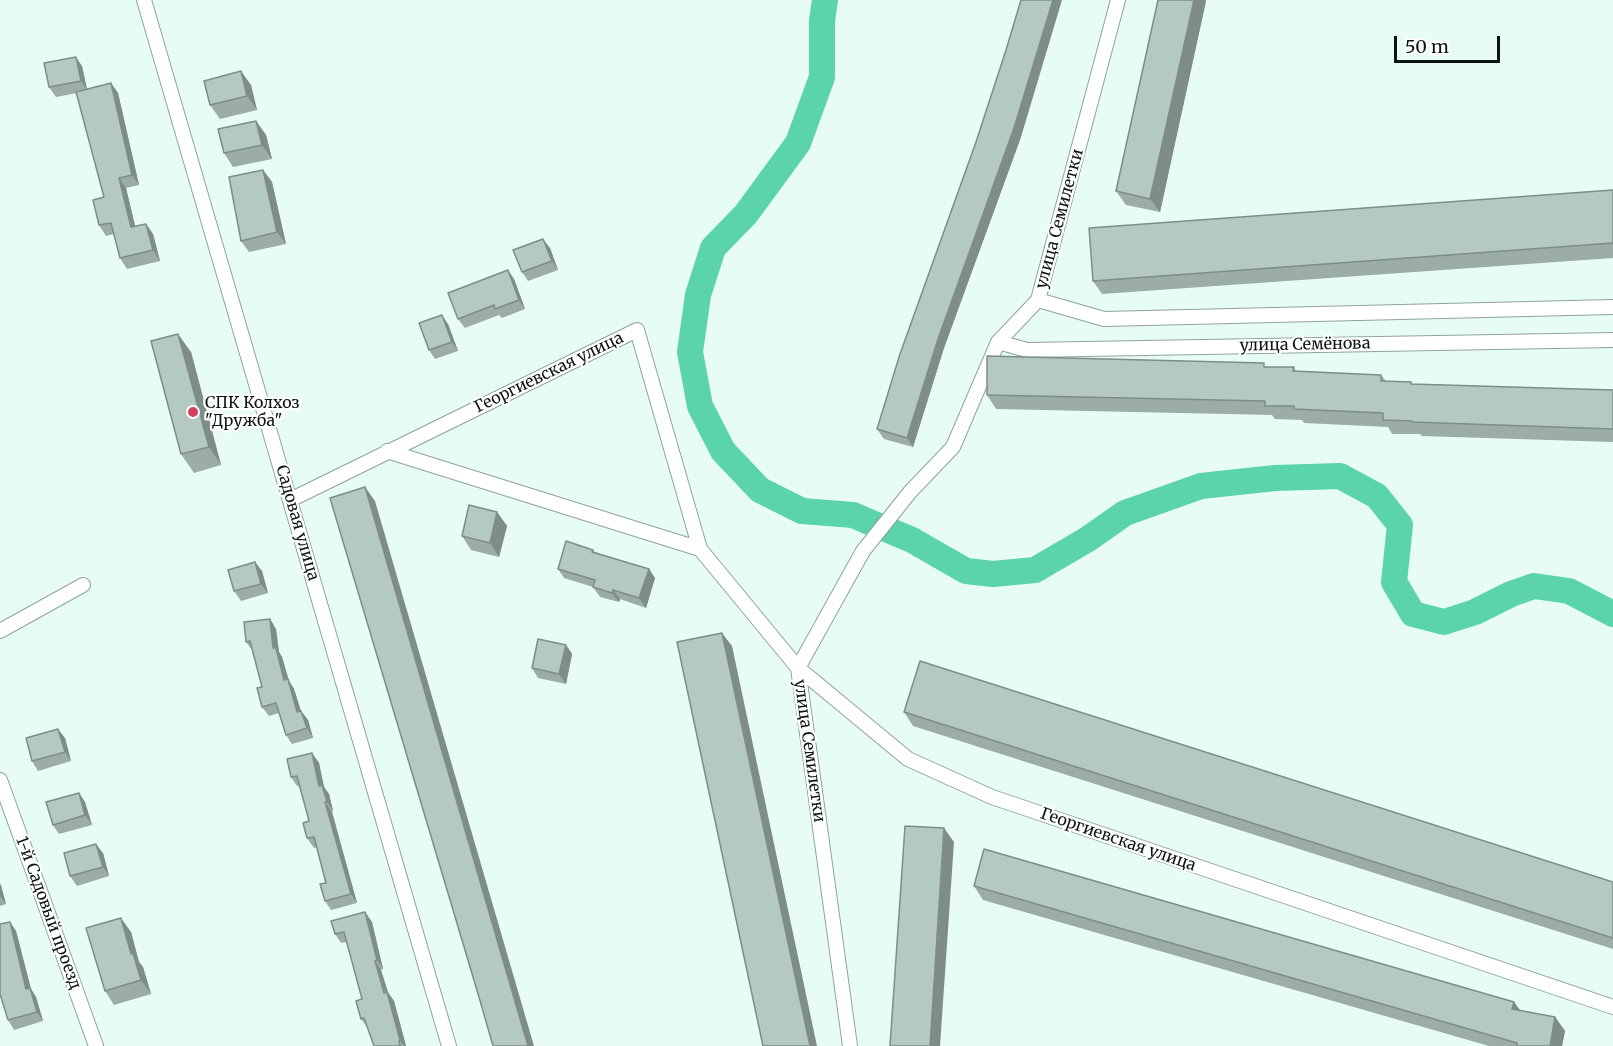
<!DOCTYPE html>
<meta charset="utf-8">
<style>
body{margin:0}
#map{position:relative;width:1613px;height:1046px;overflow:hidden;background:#e7fdf4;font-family:Merriweather,serif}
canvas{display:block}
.scale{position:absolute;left:1394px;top:36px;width:106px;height:27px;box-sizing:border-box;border:3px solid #0c1411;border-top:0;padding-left:8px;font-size:18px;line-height:21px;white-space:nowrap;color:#0c1411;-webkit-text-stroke:4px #fff;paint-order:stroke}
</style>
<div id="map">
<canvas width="1613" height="1046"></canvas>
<div class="scale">50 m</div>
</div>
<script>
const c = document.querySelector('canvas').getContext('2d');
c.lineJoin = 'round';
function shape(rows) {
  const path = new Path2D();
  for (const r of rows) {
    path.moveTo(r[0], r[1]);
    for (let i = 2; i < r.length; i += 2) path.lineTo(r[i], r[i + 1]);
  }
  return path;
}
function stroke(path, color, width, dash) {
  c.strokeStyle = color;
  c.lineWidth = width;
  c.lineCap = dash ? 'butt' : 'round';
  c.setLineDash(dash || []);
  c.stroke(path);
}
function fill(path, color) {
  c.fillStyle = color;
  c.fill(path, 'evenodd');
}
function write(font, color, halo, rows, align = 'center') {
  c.font = font + ' Merriweather,serif';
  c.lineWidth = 4.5;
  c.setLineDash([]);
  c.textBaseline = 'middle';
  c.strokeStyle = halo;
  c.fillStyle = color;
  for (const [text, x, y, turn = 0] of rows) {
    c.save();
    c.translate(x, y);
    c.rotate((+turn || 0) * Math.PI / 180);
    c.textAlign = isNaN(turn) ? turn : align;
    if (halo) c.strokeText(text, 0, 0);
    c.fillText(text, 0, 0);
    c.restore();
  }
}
stroke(shape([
 [825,0,822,21,822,77,798,143,746,214,713,248,698,295,690,352,700,406,723,451,760,490,802,511,853,515,912,540,966,571,993,574,1035,570,1088,539,1125,513,1201,486,1275,478,1340,476,1377,496,1400,525,1394,582,1413,614,1444,622,1475,612,1511,594,1534,586,1569,591,1613,614]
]), '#5bd3ab', 26);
const minor = shape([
 [144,0,449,1046],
 [1038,300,1104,319,1613,307],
 [998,342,1027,350,1613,340],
 [387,451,700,549,798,668,908,759,992,797,1613,1007],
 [290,500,637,330,700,549],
 [0,631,83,585],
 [0,780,96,1046],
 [850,1046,798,668,863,551,910,492,953,447,998,342,1038,300,1118,0]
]);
stroke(minor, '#8fa39b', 16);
stroke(minor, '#fff', 14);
fill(shape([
 [1158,0,1205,0,1206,1,1160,212,1126,205,1116,191],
 [82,66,87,89,111,83,118,93,139,185,126,188,135,226,146,224,153,234,160,261,127,269,120,258,114,234,106,236,99,225,104,197,77,93,56,97,49,87],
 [251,85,257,110,220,119,210,105],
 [256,121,266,135,272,159,233,167,224,153],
 [1021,137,944,348,913,447,884,439,877,429],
 [263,170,272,182,286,244,249,252,241,241],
 [1613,190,1613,258,1102,294,1093,281],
 [550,248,558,270,528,281,522,272],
 [514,279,525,309,502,318,499,315,465,328,458,319],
 [448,324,458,351,435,359,429,350],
 [191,352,221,465,194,473,181,454],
 [1267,367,1294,367,1296,371,1381,375,1386,381,1413,384,1613,390,1613,442,1422,436,1420,434,1392,434,1388,427,1304,423,1302,420,1275,419,1272,415,996,409,987,395],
 [497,512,507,526,499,557,471,550,462,536],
 [593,550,595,552,649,569,655,578,646,608,620,599,619,602,600,597,593,587,564,578,558,569],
 [255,562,262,571,268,593,241,601,234,591],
 [270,619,276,629,279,652,282,657,289,681,294,689,301,711,308,720,313,738,292,744,286,735,279,713,269,716,262,707,262,687,253,651,246,642],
 [566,645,572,654,566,684,538,678,532,668],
 [904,712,1613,882,1613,949,913,726],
 [65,738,71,761,38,771,32,761],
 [312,753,319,763,324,787,329,794,333,811,332,812,357,903,331,910,325,901,326,883,317,847,314,848,307,838,309,821,299,786,297,786,291,777],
 [79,793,85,802,92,825,59,834,53,825],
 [103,853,109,876,77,886,70,876],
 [0,884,6,904,0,906],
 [974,886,1514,1002,1520,1010,1555,1017,1565,1031,1562,1046,1489,1046,983,900],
 [365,912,372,922,383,969,381,970,388,992,394,1001,406,1046,374,1046,368,1028,361,1019,362,999,347,942,341,943,335,934],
 [10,922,16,931,31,989,36,997,43,1021,14,1030,8,1020],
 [131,932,139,962,143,967,151,994,114,1005,105,991]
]), '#9bada5');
fill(shape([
 [1053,0,1062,0,1021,137,944,348,913,447,907,438,938,339],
 [1194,0,1205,0,1206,1,1160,212,1150,199],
 [76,57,82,66,87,90,81,81],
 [241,71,251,85,257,110,247,96],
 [111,83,118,93,139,185,132,175],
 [256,121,266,135,272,159,262,145],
 [263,170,272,182,286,244,277,232],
 [119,178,126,188,138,238,131,227],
 [146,224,153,234,160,261,153,250],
 [543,239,550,248,558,270,552,261],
 [508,270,514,279,525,309,519,300],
 [442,315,448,324,458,351,452,342],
 [178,334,191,352,221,465,209,447],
 [365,487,375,501,534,1046,528,1046],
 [497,512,507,526,499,557,490,543],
 [255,562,262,571,268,593,261,584],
 [649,569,655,578,646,608,639,598],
 [613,590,620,599,619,602,612,593],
 [270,619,276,629,279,652,282,657,289,681,294,689,304,721,297,712,273,648],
 [722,633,732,646,817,1046,810,1046],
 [566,645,572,654,566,684,559,674],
 [301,711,308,720,313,738,307,728],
 [58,729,65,738,71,761,65,752],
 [312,753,319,763,324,787,329,794,333,811,327,802,319,786],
 [79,793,85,802,92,825,85,815],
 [325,802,332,812,357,903,351,894],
 [944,828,954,842,940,1046,930,1046],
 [96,844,103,853,109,876,103,867],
 [0,884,1,885,6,904,0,896],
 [365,912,372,922,383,969,377,960],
 [121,918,131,932,139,962,143,967,151,994,141,980,131,954],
 [10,922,16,931,31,989,36,997,43,1021,37,1012,26,989],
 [375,961,381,970,388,993,394,1001,406,1046,404,1046,400,1040],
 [1514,1002,1524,1016,1512,1009],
 [1555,1017,1565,1031,1562,1046,1550,1046]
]), '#7e8d86');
const building = shape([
 [1021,0,1053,0,1014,128,938,339,907,438,877,429,900,354,976,142,1006,50,1021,0],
 [1158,0,1194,0,1150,199,1116,191,1158,0],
 [76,57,81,81,49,87,44,63,76,57],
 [241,71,247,96,210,105,204,81,241,71],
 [111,83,132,175,119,178,131,227,146,224,153,250,120,258,111,223,99,225,93,200,104,197,76,92,111,83],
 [256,121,262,145,224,153,218,129,256,121],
 [263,170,277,232,241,241,229,177,263,170],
 [1613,190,1613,243,1093,281,1089,228,1613,190],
 [543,239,552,261,522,272,513,250,543,239],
 [508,270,519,300,495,309,494,305,458,319,448,293,508,270],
 [442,315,452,342,429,350,419,323,442,315],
 [178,334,209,447,181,454,151,341,178,334],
 [987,356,1264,363,1264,367,1294,367,1293,371,1381,375,1381,381,1411,382,1411,384,1613,390,1613,429,1412,422,1412,421,1383,420,1383,413,1294,409,1294,406,1265,406,1265,401,987,395,987,356],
 [365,487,528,1046,493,1046,479,997,330,498,365,487],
 [469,505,497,512,490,543,462,536,469,505],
 [566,541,593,550,592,552,649,569,639,598,613,590,612,593,593,587,595,580,558,569,566,541],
 [255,562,261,584,234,591,228,570,255,562],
 [270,619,273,648,276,648,284,680,288,679,297,712,301,711,307,728,286,735,276,703,262,707,257,688,262,687,250,641,246,642,244,622,270,619],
 [722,633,810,1046,763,1046,677,642,722,633],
 [538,639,566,645,559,674,532,668,538,639],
 [920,661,1613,882,1613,938,904,712,920,661],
 [58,729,65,752,32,761,26,738,58,729],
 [312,753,319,786,322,785,327,802,325,802,351,894,325,901,320,884,326,883,314,837,307,838,303,823,309,821,297,776,291,777,287,759,312,753],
 [79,793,85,815,53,825,46,802,79,793],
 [905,826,944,828,930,1046,890,1046,905,826],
 [96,844,103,867,70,876,64,853,96,844],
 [984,849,1514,1002,1512,1009,1555,1017,1550,1046,1517,1046,1517,1043,974,886,984,849],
 [365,912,377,960,375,961,384,993,387,992,400,1040,399,1041,400,1046,374,1046,364,1018,361,1019,356,1001,362,999,344,932,335,934,331,921,365,912],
 [121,918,131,954,133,953,141,980,105,991,86,928,121,918],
 [10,922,26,989,30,988,37,1012,8,1020,0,994,0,924,10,922]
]);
fill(building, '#b4c9c0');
stroke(building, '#7e8d86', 1.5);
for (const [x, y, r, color] of [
 [193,412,6,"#d2425f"]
]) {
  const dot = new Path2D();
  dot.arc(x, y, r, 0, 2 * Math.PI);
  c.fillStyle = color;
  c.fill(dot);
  stroke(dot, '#fff', 2);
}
write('16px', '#0c1411', '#fff', [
 ["улица Семилетки",1060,219,-75],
 ["улица Семёнова",1305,345,-1],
 ["Георгиевская улица",549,373,-26],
 ["Садовая улица",297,523,74],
 ["улица Семилетки",809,751,82],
 ["Георгиевская улица",1118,840,19],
 ["1-й Садовый проезд",48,913,70]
]);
write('16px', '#0c1411', '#fff', [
 ["СПК Колхоз",205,403],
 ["\"Дружба\"",205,421]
], 'left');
</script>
